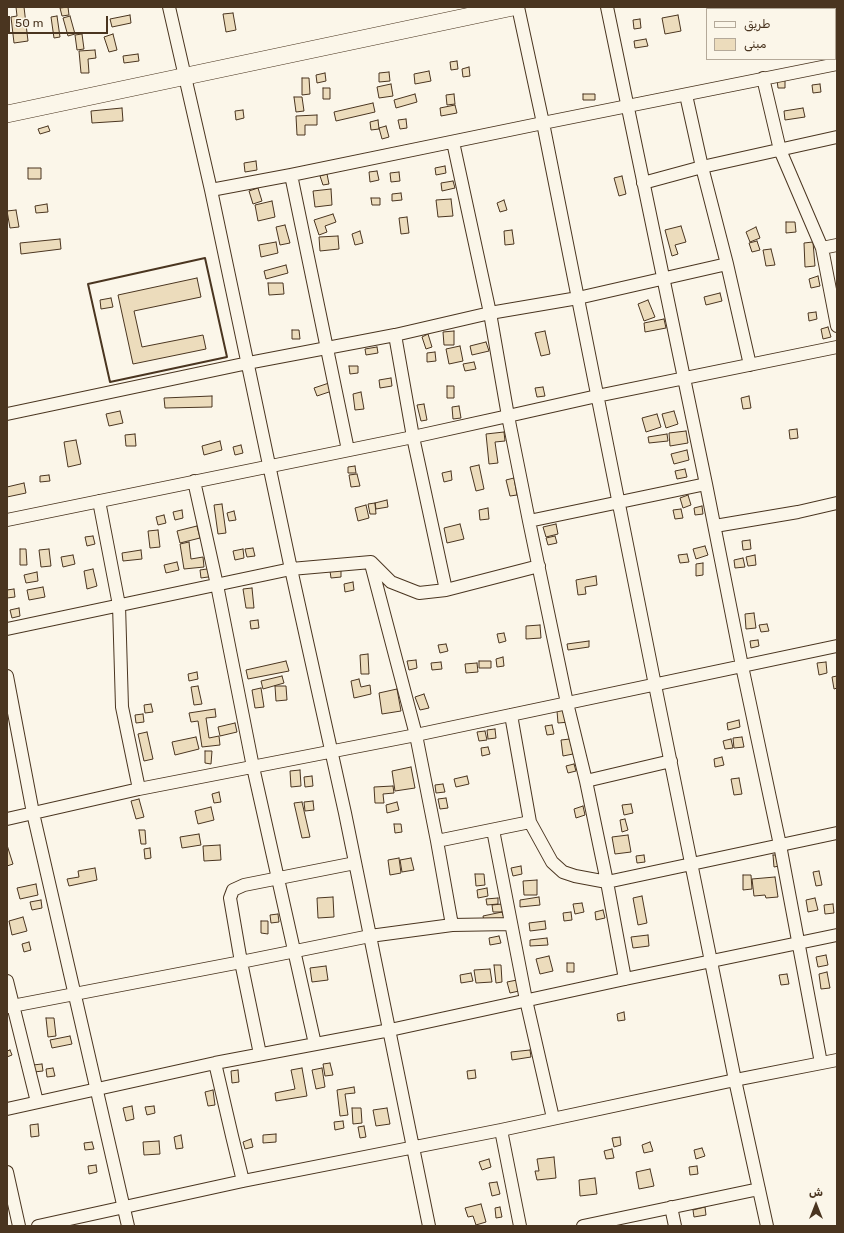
<!DOCTYPE html>
<meta charset="utf-8">
<style>
body{margin:0}
#map{position:relative;width:844px;height:1233px;overflow:hidden;background:#fbf6e9;font-family:Rubik,"Noto Naskh Arabic",sans-serif}
canvas{display:block}
.frame{position:absolute;inset:0;border:8px solid #4a3520;pointer-events:none}
.legend{position:absolute;left:706px;top:8px;width:130px;height:52px;box-sizing:border-box;background:#fbf6e9;border:1px solid #b4a999;margin:0;padding:5px 7px;list-style:none;font-size:12px;color:#4a3520}
.legend li{display:flex;align-items:center;gap:8px;height:20px}
.legend b{width:20px;border:1px solid #b4a999}
.north{position:absolute;left:796px;top:1185px;width:40px;height:40px;-webkit-text-stroke:3px #fbf6e9;paint-order:stroke;rotate:0deg;font-size:11px;font-weight:700;line-height:16px;text-align:center;color:#4a3520}
.north::after{content:'';display:block;margin:auto;width:14px;height:18px;background:#4a3520;clip-path:polygon(50% 0,100% 100%,50% 72%,0 100%)}
.scale{position:absolute;left:8px;top:16px;width:100px;height:18px;box-sizing:border-box;border:2px solid #4a3520;border-top:0;padding-left:5px;font-size:12px;line-height:14px;white-space:nowrap;color:#4a3520;-webkit-text-stroke:3px #fbf6e9;paint-order:stroke}
</style>
<div id="map">
<canvas width="844" height="1233"></canvas>
<div class="frame"></div>
<ul class="legend">
<li><b style="height:5px;background:#fbf6e9"></b>طريق</li>
<li><b style="height:11px;background:#ecdcbc"></b>مبنى</li>
</ul>
<div class="north">ش</div>
<div class="scale">50 m</div>
</div>
<script>
const c = document.querySelector('canvas').getContext('2d');
c.lineJoin = 'round';
function fill(path, color) {
  c.fillStyle = color;
  c.fill(path, 'evenodd');
}
function shape(rows) {
  const path = new Path2D();
  for (const r of rows) {
    path.moveTo(r[0], r[1]);
    for (let i = 2; i < r.length; i += 2) path.lineTo(r[i], r[i + 1]);
  }
  return path;
}
function stroke(path, color, width, dash) {
  c.strokeStyle = color;
  c.lineWidth = width;
  c.lineCap = dash ? 'butt' : 'round';
  c.setLineDash(dash || []);
  c.stroke(path);
}
const building = shape([
 [16,7,24,7,28,41,14,43,11,17,17,16,16,7],
 [68,7,69,15,62,16,60,8,68,7],
 [233,13,236,30,226,32,223,14,233,13],
 [130,15,131,23,112,27,110,19,130,15],
 [678,15,681,31,665,34,662,18,678,15],
 [57,16,60,37,54,38,51,17,57,16],
 [70,16,75,34,68,36,63,18,70,16],
 [640,19,641,28,634,29,633,20,640,19],
 [82,34,84,49,77,50,75,35,82,34],
 [113,34,117,50,109,52,104,37,113,34],
 [646,39,648,46,635,48,634,41,646,39],
 [95,50,96,58,88,59,89,73,81,73,79,51,95,50],
 [138,54,139,61,124,63,123,56,138,54],
 [457,61,458,69,451,70,450,62,457,61],
 [469,67,470,76,463,77,462,69,469,67],
 [429,71,431,81,415,84,414,74,429,71],
 [389,72,390,81,379,82,379,73,389,72],
 [325,73,326,81,317,83,316,75,325,73],
 [302,78,309,78,310,94,302,95,302,78],
 [785,79,785,88,778,88,777,80,785,79],
 [391,84,393,96,379,98,377,87,391,84],
 [820,84,821,92,813,93,812,85,820,84],
 [323,88,330,88,330,99,323,99,323,88],
 [415,94,417,102,396,108,394,100,415,94],
 [454,94,455,104,447,105,446,95,454,94],
 [583,94,595,94,595,100,583,100,583,94],
 [294,97,302,97,304,111,296,112,294,97],
 [373,103,375,112,336,121,334,112,373,103],
 [455,105,457,113,441,116,440,108,455,105],
 [122,108,123,121,92,123,91,111,122,108],
 [803,108,805,117,785,120,784,111,803,108],
 [243,110,244,118,236,120,235,111,243,110],
 [317,115,317,125,305,125,305,135,297,135,296,116,317,115],
 [406,119,407,128,400,129,398,120,406,119],
 [378,120,379,129,371,130,370,122,378,120],
 [48,126,50,131,40,134,38,129,48,126],
 [386,126,389,137,382,139,379,128,386,126],
 [256,161,257,170,245,172,244,163,256,161],
 [445,166,446,173,436,175,435,168,445,166],
 [28,168,41,168,41,179,28,179,28,168],
 [377,171,379,180,370,182,369,172,377,171],
 [399,172,400,181,391,182,390,173,399,172],
 [327,174,329,184,323,185,320,176,327,174],
 [622,176,626,194,619,196,614,178,622,176],
 [453,181,455,188,442,191,441,183,453,181],
 [258,188,262,201,253,204,249,191,258,188],
 [331,189,332,205,315,207,313,191,331,189],
 [401,193,402,200,392,201,392,194,401,193],
 [371,198,380,198,380,205,372,205,371,198],
 [451,199,453,216,438,217,436,200,451,199],
 [504,200,507,210,500,212,497,203,504,200],
 [272,201,275,217,258,221,255,205,272,201],
 [47,204,48,212,36,213,35,206,47,204],
 [16,210,19,227,10,228,7,211,16,210],
 [333,214,336,222,325,226,327,232,319,235,314,220,333,214],
 [407,217,409,233,401,234,399,218,407,217],
 [786,222,795,222,796,232,786,233,786,222],
 [285,225,290,243,280,245,276,227,285,225],
 [681,226,686,242,675,245,678,254,672,256,665,230,681,226],
 [756,227,760,238,750,242,746,232,756,227],
 [512,230,514,244,505,245,504,231,512,230],
 [360,231,363,243,355,245,352,234,360,231],
 [338,236,339,249,320,251,319,237,338,236],
 [60,239,61,249,21,254,20,243,60,239],
 [757,241,760,250,752,252,749,243,757,241],
 [276,242,278,253,261,257,259,245,276,242],
 [813,242,815,266,805,267,804,243,813,242],
 [771,249,775,265,766,266,763,250,771,249],
 [286,265,288,273,266,279,264,271,286,265],
 [818,276,820,286,811,288,809,279,818,276],
 [197,278,201,297,134,311,142,347,203,335,206,349,133,364,118,295,197,278],
 [268,283,283,283,284,294,269,295,268,283],
 [720,293,722,301,706,305,704,297,720,293],
 [111,298,113,307,101,309,100,300,111,298],
 [648,300,655,317,644,321,638,304,648,300],
 [816,312,817,319,809,321,808,313,816,312],
 [664,319,666,328,645,332,644,323,664,319],
 [828,327,831,337,823,339,821,329,828,327],
 [292,330,299,330,300,339,292,339,292,330],
 [454,331,454,345,444,345,443,332,454,331],
 [545,331,550,354,541,356,535,333,545,331],
 [428,334,432,347,426,349,422,337,428,334],
 [486,342,489,351,472,355,470,346,486,342],
 [460,346,463,361,449,364,446,349,460,346],
 [377,347,378,353,366,355,365,349,377,347],
 [435,352,436,361,427,362,427,353,435,352],
 [474,362,476,369,465,371,463,364,474,362],
 [349,366,358,366,358,373,350,374,349,366],
 [391,378,392,386,380,388,379,380,391,378],
 [329,383,332,391,317,396,314,388,329,383],
 [447,386,454,386,454,398,447,398,447,386],
 [543,387,545,396,537,397,535,388,543,387],
 [361,392,364,409,355,410,353,394,361,392],
 [212,396,212,407,165,408,164,398,212,396],
 [749,396,751,408,743,409,741,398,749,396],
 [424,404,427,420,421,421,417,405,424,404],
 [459,406,461,418,453,419,452,407,459,406],
 [120,411,123,423,109,426,106,414,120,411],
 [674,411,678,424,666,428,662,414,674,411],
 [657,414,661,427,646,432,642,418,657,414],
 [797,429,798,438,790,439,789,430,797,429],
 [686,431,688,443,670,446,669,433,686,431],
 [504,432,505,441,495,442,498,463,489,464,486,434,504,432],
 [135,434,136,446,126,446,125,435,135,434],
 [667,434,668,441,649,443,648,437,667,434],
 [76,440,81,464,68,467,64,442,76,440],
 [220,441,222,450,204,455,202,446,220,441],
 [241,445,243,453,235,455,233,447,241,445],
 [687,450,689,460,674,464,671,454,687,450],
 [479,465,484,489,476,491,470,467,479,465],
 [355,466,356,473,348,473,348,467,355,466],
 [685,469,687,477,677,479,675,471,685,469],
 [451,471,452,480,444,482,442,473,451,471],
 [357,474,360,486,351,487,349,475,357,474],
 [49,475,50,481,40,482,40,476,49,475],
 [514,478,517,495,510,496,506,480,514,478],
 [24,483,26,493,7,497,7,487,24,483],
 [688,495,691,505,683,508,680,498,688,495],
 [387,500,388,507,376,509,375,503,387,500],
 [375,503,376,514,370,514,368,504,375,503],
 [222,504,226,533,218,534,214,505,222,504],
 [366,505,369,518,358,521,355,508,366,505],
 [702,506,703,514,695,515,694,508,702,506],
 [488,508,489,519,480,520,479,510,488,508],
 [681,509,683,518,675,519,673,510,681,509],
 [182,510,183,518,175,520,173,512,182,510],
 [234,511,236,520,229,521,227,513,234,511],
 [164,515,166,523,158,525,156,517,164,515],
 [460,524,464,539,447,543,444,528,460,524],
 [556,524,558,534,546,537,543,527,556,524],
 [197,526,200,538,180,543,177,531,197,526],
 [158,530,160,547,150,548,148,531,158,530],
 [93,536,95,544,87,546,85,537,93,536],
 [555,536,557,543,548,545,546,538,555,536],
 [750,540,751,549,743,550,742,541,750,540],
 [189,542,191,559,203,557,204,567,184,569,180,544,189,542],
 [705,546,708,555,696,559,693,549,705,546],
 [253,548,255,556,247,557,245,549,253,548],
 [20,549,26,549,27,565,20,565,20,549],
 [49,549,51,566,41,567,39,550,49,549],
 [243,549,244,558,235,560,233,551,243,549],
 [141,550,142,559,123,561,122,553,141,550],
 [687,554,689,562,680,563,678,555,687,554],
 [73,555,75,564,63,567,61,557,73,555],
 [755,555,756,565,748,566,746,557,755,555],
 [743,558,745,567,735,568,734,560,743,558],
 [177,562,179,570,166,573,164,565,177,562],
 [703,563,703,575,696,576,696,564,703,563],
 [214,568,215,576,201,578,200,570,214,568],
 [93,569,97,586,87,589,84,571,93,569],
 [341,570,341,577,331,578,330,571,341,570],
 [37,572,38,581,26,583,24,575,37,572],
 [596,576,597,585,585,587,586,594,578,595,576,580,596,576],
 [353,582,354,590,345,592,344,584,353,582],
 [43,587,45,597,29,600,27,590,43,587],
 [252,588,254,608,246,608,243,589,252,588],
 [14,589,15,597,7,598,7,590,14,589],
 [19,608,20,616,12,618,10,610,19,608],
 [754,613,756,628,746,629,745,614,754,613],
 [258,620,259,628,251,629,250,621,258,620],
 [767,624,769,631,761,632,759,625,767,624],
 [540,625,541,638,526,639,526,626,540,625],
 [504,633,506,641,499,643,497,634,504,633],
 [758,640,759,646,751,648,750,641,758,640],
 [589,641,589,647,568,650,567,644,589,641],
 [446,644,448,651,440,653,438,645,446,644],
 [368,654,369,674,361,674,360,655,368,654],
 [503,657,504,666,497,667,496,659,503,657],
 [416,660,417,668,409,670,407,661,416,660],
 [286,661,289,671,248,679,246,670,286,661],
 [479,661,491,661,491,668,479,668,479,661],
 [441,662,442,669,432,670,431,663,441,662],
 [826,662,827,673,819,675,817,663,826,662],
 [477,663,478,672,466,673,465,664,477,663],
 [197,672,198,679,189,681,188,674,197,672],
 [282,676,284,683,263,689,261,681,282,676],
 [837,676,837,688,834,689,832,677,837,676],
 [359,679,361,687,370,685,371,694,354,698,351,681,359,679],
 [198,686,202,704,194,705,191,687,198,686],
 [275,686,286,686,287,700,276,701,275,686],
 [261,688,264,707,255,708,252,690,261,688],
 [397,689,401,711,382,714,379,693,397,689],
 [424,694,429,708,420,710,415,697,424,694],
 [151,704,153,712,145,713,144,705,151,704],
 [215,709,216,717,206,718,209,738,219,736,220,745,202,747,198,721,191,722,189,713,215,709],
 [569,710,570,722,558,723,557,711,569,710],
 [143,714,144,722,136,723,135,715,143,714],
 [739,720,740,727,728,730,727,723,739,720],
 [235,723,237,732,220,736,218,727,235,723],
 [552,725,554,734,547,735,545,726,552,725],
 [495,729,496,738,488,739,487,730,495,729],
 [485,731,487,740,479,741,477,732,485,731],
 [147,732,153,759,144,761,138,734,147,732],
 [196,737,199,749,175,755,172,742,196,737],
 [742,737,744,747,734,748,733,738,742,737],
 [570,739,573,754,563,756,561,740,570,739],
 [731,739,733,748,725,749,723,741,731,739],
 [488,747,490,754,482,756,481,748,488,747],
 [205,751,212,751,211,764,205,763,205,751],
 [722,757,724,765,715,767,714,759,722,757],
 [574,764,576,771,568,773,566,766,574,764],
 [411,767,415,788,395,791,392,771,411,767],
 [300,770,301,786,291,787,290,771,300,770],
 [312,776,313,786,305,787,304,777,312,776],
 [467,776,469,784,456,787,454,779,467,776],
 [739,778,742,794,734,795,731,779,739,778],
 [443,784,445,792,436,793,435,785,443,784],
 [393,786,394,793,383,794,384,803,375,803,374,787,393,786],
 [219,792,221,802,214,803,212,794,219,792],
 [446,798,448,808,440,809,438,799,446,798],
 [139,799,144,817,136,819,131,801,139,799],
 [313,801,314,810,305,811,304,802,313,801],
 [302,802,310,837,302,838,294,803,302,802],
 [397,802,399,810,387,813,386,805,397,802],
 [631,804,633,813,624,815,622,805,631,804],
 [583,806,585,815,576,818,574,809,583,806],
 [211,807,214,820,198,824,195,811,211,807],
 [625,819,628,830,622,832,620,820,625,819],
 [394,824,401,824,402,832,395,833,394,824],
 [139,830,145,830,146,844,141,844,139,830],
 [199,834,201,845,182,848,180,837,199,834],
 [628,835,631,852,615,854,612,837,628,835],
 [7,845,13,864,7,866,7,845],
 [220,845,221,860,204,861,203,846,220,845],
 [150,848,151,858,145,859,144,849,150,848],
 [644,855,645,862,637,863,636,856,644,855],
 [773,855,778,855,779,866,774,867,773,855],
 [399,858,401,873,390,875,388,860,399,858],
 [411,858,414,870,402,872,400,860,411,858],
 [521,866,522,874,513,876,511,868,521,866],
 [95,868,97,880,69,886,67,879,79,877,78,871,95,868],
 [819,871,822,885,816,886,813,872,819,871],
 [475,874,484,874,485,885,476,886,475,874],
 [743,875,751,875,752,889,743,890,743,875],
 [775,877,778,897,766,898,765,895,754,896,752,879,775,877],
 [537,880,537,895,524,895,523,881,537,880],
 [36,884,38,895,20,899,17,888,36,884],
 [487,888,488,896,478,898,477,890,487,888],
 [642,896,647,923,638,925,633,898,642,896],
 [333,897,334,917,318,918,317,898,333,897],
 [539,897,540,905,520,907,520,900,539,897],
 [498,898,498,904,487,905,486,899,498,898],
 [815,898,818,910,808,912,806,900,815,898],
 [41,900,42,908,32,910,30,902,41,900],
 [582,903,584,912,575,914,573,904,582,903],
 [502,904,503,912,493,912,492,905,502,904],
 [833,904,834,913,825,914,824,905,833,904],
 [603,910,605,918,596,920,595,912,603,910],
 [502,912,505,921,485,926,483,916,502,912],
 [571,912,572,920,564,921,563,913,571,912],
 [278,914,279,922,271,923,270,915,278,914],
 [23,917,27,931,12,935,9,921,23,917],
 [261,921,268,921,268,934,261,933,261,921],
 [545,921,546,929,530,931,529,923,545,921],
 [648,935,649,946,633,948,631,937,648,935],
 [499,936,501,943,490,945,489,938,499,936],
 [547,938,548,945,530,946,530,940,547,938],
 [29,942,31,950,24,952,22,944,29,942],
 [826,955,828,965,818,967,816,957,826,955],
 [549,956,553,971,540,974,536,959,549,956],
 [567,963,574,963,574,972,567,972,567,963],
 [494,965,501,965,502,982,496,983,494,965],
 [326,966,328,980,312,982,310,968,326,966],
 [490,969,492,982,476,983,474,970,490,969],
 [827,972,830,988,821,989,819,974,827,972],
 [471,973,473,981,461,983,460,975,471,973],
 [787,974,789,984,781,985,779,975,787,974],
 [517,980,519,991,510,993,507,982,517,980],
 [624,1012,625,1020,618,1021,617,1014,624,1012],
 [46,1018,54,1018,56,1036,48,1037,46,1018],
 [70,1036,72,1044,52,1048,50,1040,70,1036],
 [10,1050,12,1055,7,1057,7,1051,10,1050],
 [530,1050,531,1057,512,1060,511,1052,530,1050],
 [330,1063,333,1075,325,1076,323,1064,330,1063],
 [42,1064,43,1071,34,1072,33,1065,42,1064],
 [53,1068,55,1076,47,1077,46,1069,53,1068],
 [302,1068,307,1096,276,1101,275,1093,295,1089,291,1070,302,1068],
 [322,1068,325,1087,316,1089,312,1070,322,1068],
 [238,1070,239,1082,232,1083,231,1071,238,1070],
 [475,1070,476,1078,468,1079,467,1071,475,1070],
 [354,1087,355,1093,345,1094,348,1115,340,1116,337,1090,354,1087],
 [213,1090,215,1105,208,1106,205,1092,213,1090],
 [132,1106,134,1119,126,1121,123,1108,132,1106],
 [154,1106,155,1113,147,1115,145,1107,154,1106],
 [352,1108,361,1108,362,1123,353,1124,352,1108],
 [387,1108,390,1124,376,1126,373,1110,387,1108],
 [343,1121,344,1128,335,1130,334,1122,343,1121],
 [38,1124,39,1136,31,1137,30,1125,38,1124],
 [364,1126,366,1137,360,1138,358,1127,364,1126],
 [276,1134,276,1142,263,1143,263,1135,276,1134],
 [181,1135,183,1148,176,1149,174,1137,181,1135],
 [620,1137,621,1145,614,1147,612,1138,620,1137],
 [251,1139,253,1147,245,1149,243,1142,251,1139],
 [159,1141,160,1154,144,1155,143,1142,159,1141],
 [92,1142,94,1149,85,1150,84,1143,92,1142],
 [650,1142,653,1151,644,1153,642,1145,650,1142],
 [702,1148,705,1156,696,1159,694,1150,702,1148],
 [612,1149,614,1158,606,1159,604,1151,612,1149],
 [554,1157,556,1178,537,1180,535,1171,539,1171,537,1159,554,1157],
 [489,1159,491,1167,482,1170,479,1162,489,1159],
 [96,1165,97,1172,89,1174,88,1166,96,1165],
 [697,1166,698,1174,690,1175,689,1167,697,1166],
 [650,1169,654,1186,639,1189,636,1172,650,1169],
 [595,1178,597,1194,580,1196,579,1180,595,1178],
 [497,1182,500,1194,492,1196,489,1183,497,1182],
 [481,1204,486,1222,476,1225,473,1216,468,1217,465,1208,481,1204],
 [500,1207,502,1217,496,1218,495,1208,500,1207],
 [705,1207,706,1215,694,1217,693,1210,705,1207]
]);
fill(building, '#ecdcbc');
stroke(building, '#4a3520', 1);
const minor = shape([
 [169,7,211,190,291,569,345,813,429,1226],
 [518,7,543,123,655,685,735,1080,767,1226],
 [607,7,706,484,742,666,780,845,821,1063],
 [763,78,780,150,822,248,837,326],
 [686,95,702,167,727,264,750,365],
 [453,142,490,313,508,416,529,521,567,703,586,781,607,882,625,979],
 [291,175,348,450],
 [643,183,702,167,837,137],
 [211,190,291,175,543,123,837,64],
 [822,248,837,245],
 [395,335,413,437,446,590],
 [7,414,248,363,395,335,490,313,578,298,727,264],
 [194,481,217,585,253,767,315,1044],
 [99,501,119,605,122,707,139,789],
 [7,520,413,437,508,416,597,396,837,347],
 [529,521,706,484],
 [715,526,798,512,837,503],
 [371,564,416,735,437,841,452,925],
 [7,629,291,569,371,562,391,582,419,593,446,590,539,566],
 [7,676,33,813,128,1226],
 [511,715,530,822,552,862,563,872,575,876,607,882,837,833],
 [586,781,671,761],
 [7,819,139,789,416,735,837,646],
 [493,830,526,1000,553,1118],
 [437,841,530,822],
 [7,981,37,1102],
 [7,1007,241,962,370,936,452,925,511,924],
 [260,1054,241,962,230,898,233,890,244,885,355,863],
 [215,1063,232,1136,243,1181],
 [7,1109,215,1063,390,1030,625,979,837,935],
 [501,1130,520,1226],
 [7,1172,19,1226],
 [671,1207,675,1226],
 [38,1226,243,1181,501,1130,735,1080,837,1060],
 [583,1226,759,1189]
]);
const secondary = shape([
 [7,114,513,7]
]);
stroke(minor, '#4a3520', 14);
stroke(secondary, '#4a3520', 18);
stroke(minor, '#fbf6e9', 12);
stroke(secondary, '#fbf6e9', 17);
stroke(shape([
 [205,258,227,357,110,382,88,284,205,258]
]), '#4a3520', 2);
</script>
